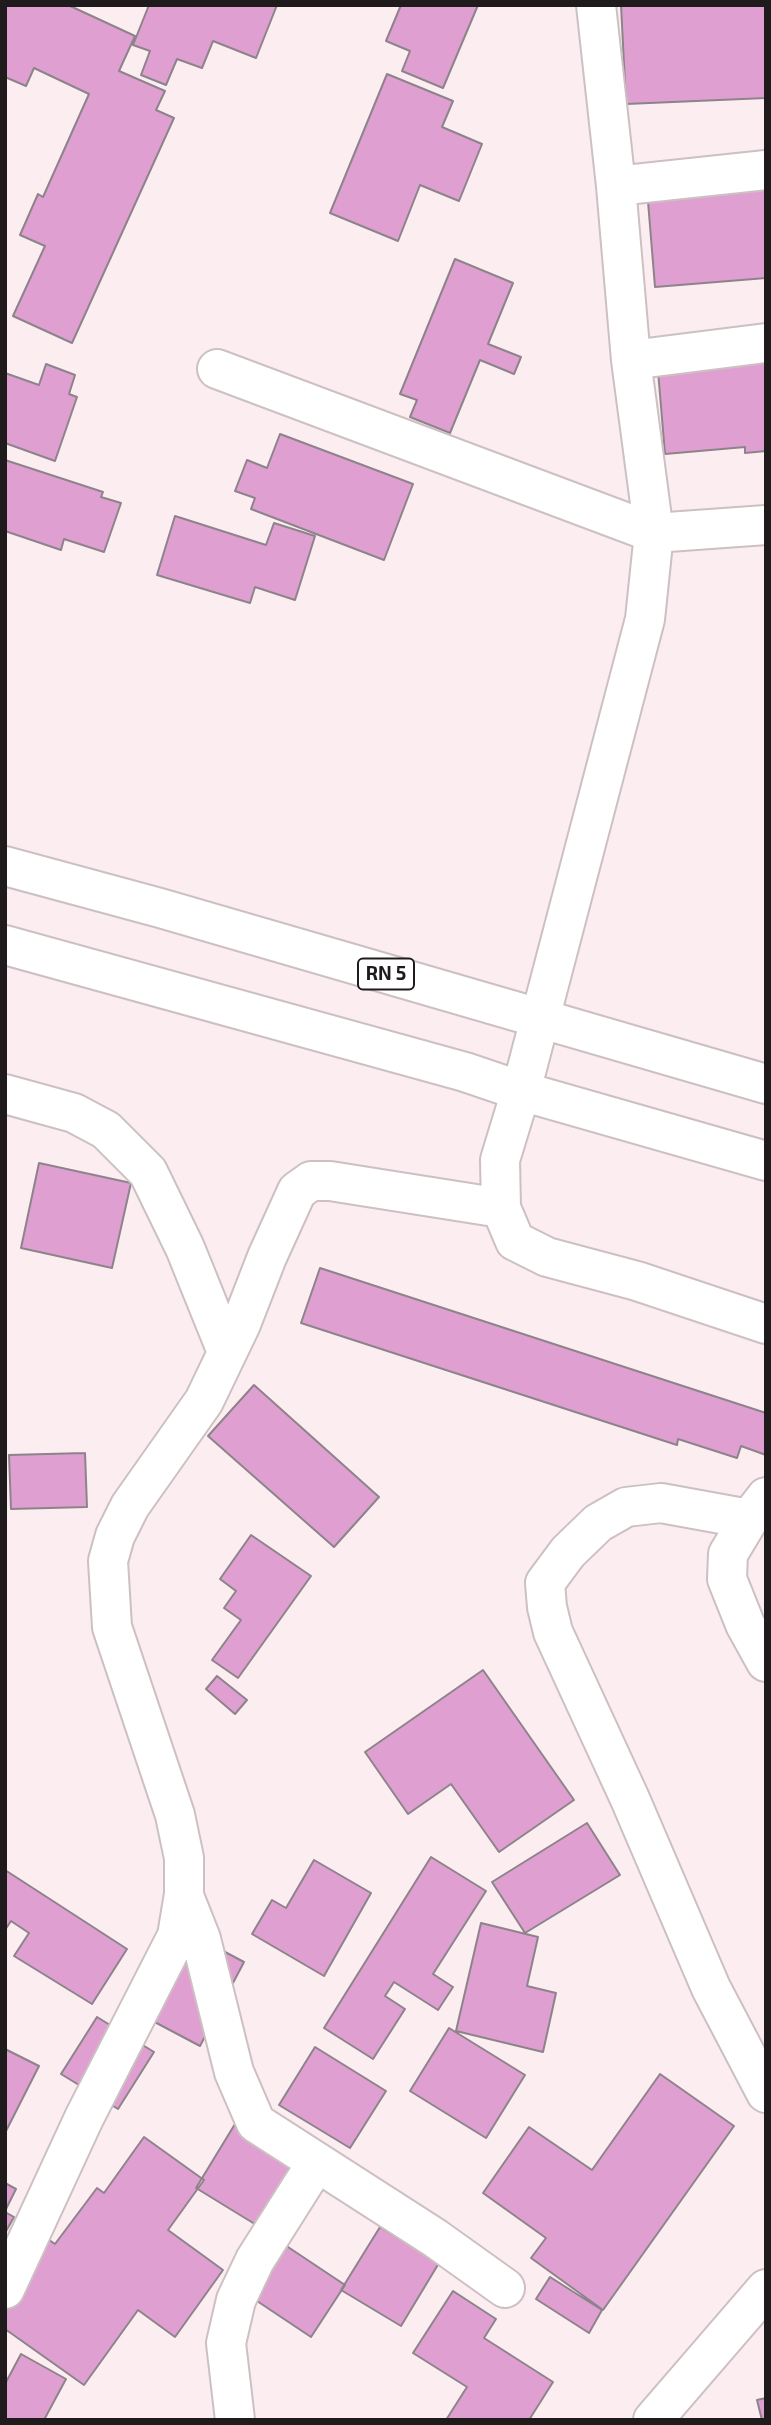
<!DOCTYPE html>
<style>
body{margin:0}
#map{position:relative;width:771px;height:2425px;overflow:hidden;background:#fbedf0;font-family:"Exo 2",sans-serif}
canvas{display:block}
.frame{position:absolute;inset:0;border:7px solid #1f1b1c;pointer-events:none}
</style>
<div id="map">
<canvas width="771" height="2425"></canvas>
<div class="frame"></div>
</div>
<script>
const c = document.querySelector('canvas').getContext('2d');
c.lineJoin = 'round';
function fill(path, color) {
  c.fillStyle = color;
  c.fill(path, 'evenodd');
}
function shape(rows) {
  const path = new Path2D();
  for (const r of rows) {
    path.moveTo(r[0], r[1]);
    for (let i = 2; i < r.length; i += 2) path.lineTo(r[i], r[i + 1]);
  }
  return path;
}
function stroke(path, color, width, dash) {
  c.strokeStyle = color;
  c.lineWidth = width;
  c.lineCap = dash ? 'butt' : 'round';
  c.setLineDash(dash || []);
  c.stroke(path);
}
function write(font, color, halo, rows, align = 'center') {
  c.font = font + ' "Exo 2",sans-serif';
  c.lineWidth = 6;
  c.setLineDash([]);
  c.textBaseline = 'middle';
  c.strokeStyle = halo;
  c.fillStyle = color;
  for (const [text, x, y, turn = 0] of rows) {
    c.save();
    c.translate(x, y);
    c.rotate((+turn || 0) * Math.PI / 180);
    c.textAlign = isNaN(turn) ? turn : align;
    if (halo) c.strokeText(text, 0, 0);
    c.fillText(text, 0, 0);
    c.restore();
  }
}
const building = shape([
 [5,5,68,5,135,36,119,71,165,91,156,110,174,118,72,343,13,316,45,246,20,235,38,194,43,197,89,94,34,68,26,86,5,77,5,5],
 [149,5,277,5,256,58,213,41,202,68,177,59,166,85,141,75,150,51,133,45,149,5],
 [401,5,478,5,443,88,402,71,410,51,386,41,401,5],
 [621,5,766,5,766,98,626,104,621,5],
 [387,74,453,101,442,127,482,144,459,201,420,185,398,241,330,213,387,74],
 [766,168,766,278,655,287,646,177,766,168],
 [455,259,513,283,488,344,521,357,514,374,480,360,450,433,410,417,417,400,400,394,455,259],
 [766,337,766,451,745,453,745,447,665,454,656,347,766,337],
 [46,364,75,375,69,394,77,397,55,461,5,443,5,373,39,385,46,364],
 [280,434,413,484,384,560,251,509,255,498,235,491,247,460,267,468,280,434],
 [5,460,103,492,101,497,121,503,104,552,64,539,61,550,5,531,5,460],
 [175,516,266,545,274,523,315,536,295,600,255,587,250,603,157,575,175,516],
 [39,1163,131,1183,112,1268,21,1248,39,1163],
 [320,1268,766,1413,766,1455,741,1446,737,1458,678,1439,677,1445,301,1323,320,1268],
 [254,1385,379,1497,334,1547,208,1436,254,1385],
 [85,1453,87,1507,11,1509,9,1455,85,1453],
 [251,1535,311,1576,238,1678,212,1660,241,1620,224,1608,236,1591,220,1579,251,1535],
 [483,1670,574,1800,499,1852,451,1784,408,1814,365,1752,483,1670],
 [217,1676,247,1700,235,1714,206,1689,217,1676],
 [587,1823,620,1875,525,1933,492,1882,587,1823],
 [431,1857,486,1891,433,1974,453,1987,438,2010,394,1982,385,1996,405,2009,373,2059,324,2028,431,1857],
 [314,1860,371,1893,324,1976,252,1934,272,1900,286,1908,314,1860],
 [5,1870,127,1949,92,2004,14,1956,29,1933,11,1921,5,1930,5,1870],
 [481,1923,538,1937,527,1986,556,1993,543,2052,456,2031,481,1923],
 [176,1926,244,1962,200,2046,132,2010,176,1926],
 [97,2017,154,2052,118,2109,61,2074,97,2017],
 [449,2028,525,2075,486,2138,410,2091,449,2028],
 [315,2047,386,2091,350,2148,279,2105,315,2047],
 [5,2049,39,2066,5,2133,5,2049],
 [660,2074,734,2126,603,2310,531,2258,546,2238,483,2193,529,2127,592,2170,660,2074],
 [235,2124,297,2162,258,2226,196,2188,235,2124],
 [144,2137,204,2180,168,2230,223,2270,175,2337,138,2310,84,2385,5,2329,5,2260,29,2226,55,2244,97,2188,104,2193,144,2137],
 [5,2183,16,2189,5,2211,5,2183],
 [5,2212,14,2217,5,2233,5,2212],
 [380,2227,439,2263,401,2326,341,2290,380,2227],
 [285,2245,345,2285,311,2337,251,2297,285,2245],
 [550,2277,602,2310,589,2333,536,2299,550,2277],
 [453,2291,496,2319,484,2338,553,2382,529,2420,446,2420,467,2387,413,2353,453,2291],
 [21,2354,66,2379,44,2420,5,2420,5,2384,21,2354],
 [766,2398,766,2420,762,2420,757,2400,766,2398]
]);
fill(building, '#dfa0d1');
stroke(building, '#8d838a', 2);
const minor = shape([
 [596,5,616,186,631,360,654,533,645,619,521,1091,500,1160,501,1208,515,1241,547,1257,637,1281,766,1324],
 [616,186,766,170],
 [631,360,766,343],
 [217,369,654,533,766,525],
 [5,1094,74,1113,106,1130,148,1172,185,1248,227,1352],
 [766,1497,749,1519,728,1554,727,1579,745,1624,766,1662],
 [749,1519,661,1503,626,1507,598,1523,568,1552,545,1583,547,1607,553,1632,630,1799,711,1988,766,2093],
 [184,1896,201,1939,234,2072,256,2123,435,2238,505,2288],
 [5,2289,84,2118,177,1936,184,1894,184,1858,175,1815,112,1627,108,1561,115,1536,130,1506,204,1401,241,1324,267,1257,297,1191,311,1181,330,1181,501,1208],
 [235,2420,226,2343,236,2300,255,2260,317,2162],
 [653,2420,766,2289]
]);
const primary = shape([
 [5,866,160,908,766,1084],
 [5,945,465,1072,521,1091,766,1161]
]);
stroke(minor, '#cdc0c2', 42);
stroke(primary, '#cdc0c2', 42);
stroke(minor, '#fff', 38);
stroke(primary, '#fff', 38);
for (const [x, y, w] of [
 [386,974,56]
]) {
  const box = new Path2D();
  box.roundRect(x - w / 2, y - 15.5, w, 31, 5);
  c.fillStyle = '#fff';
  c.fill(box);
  stroke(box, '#1f1b1c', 2);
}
write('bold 19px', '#1f1b1c', null, [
 ["RN 5",386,974]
]);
</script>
